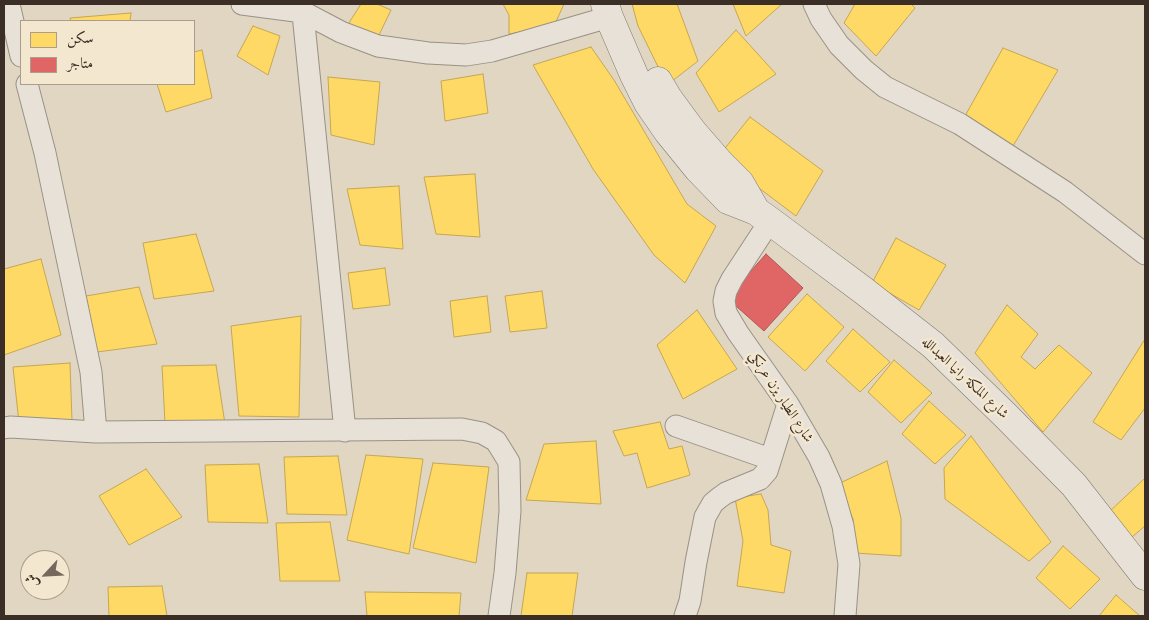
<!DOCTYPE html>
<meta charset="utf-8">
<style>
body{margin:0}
#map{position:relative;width:1149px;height:620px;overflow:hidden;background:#e1d6c2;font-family:"Old Standard TT",Amiri,serif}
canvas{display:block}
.frame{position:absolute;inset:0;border:5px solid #3b2e26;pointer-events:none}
.legend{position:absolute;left:20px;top:20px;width:175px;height:65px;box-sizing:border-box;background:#f4e7cf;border:1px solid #aa9d8b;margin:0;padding:6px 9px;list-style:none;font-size:15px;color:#3b2e26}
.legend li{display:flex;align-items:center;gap:10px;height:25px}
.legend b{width:25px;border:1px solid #aa9d8b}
.north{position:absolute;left:20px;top:550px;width:50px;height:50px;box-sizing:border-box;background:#f4e7cf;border:1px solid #aa9d8b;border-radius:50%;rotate:245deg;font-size:14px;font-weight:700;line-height:20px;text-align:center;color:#3b2e26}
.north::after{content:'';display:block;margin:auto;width:18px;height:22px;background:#75695d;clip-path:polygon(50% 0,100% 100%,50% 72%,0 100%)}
</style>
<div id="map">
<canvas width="1149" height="620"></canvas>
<div class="frame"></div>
<ul class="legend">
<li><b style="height:14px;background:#ffd966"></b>سكن</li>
<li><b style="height:14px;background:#e06666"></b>متاجر</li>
</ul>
<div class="north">ش</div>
</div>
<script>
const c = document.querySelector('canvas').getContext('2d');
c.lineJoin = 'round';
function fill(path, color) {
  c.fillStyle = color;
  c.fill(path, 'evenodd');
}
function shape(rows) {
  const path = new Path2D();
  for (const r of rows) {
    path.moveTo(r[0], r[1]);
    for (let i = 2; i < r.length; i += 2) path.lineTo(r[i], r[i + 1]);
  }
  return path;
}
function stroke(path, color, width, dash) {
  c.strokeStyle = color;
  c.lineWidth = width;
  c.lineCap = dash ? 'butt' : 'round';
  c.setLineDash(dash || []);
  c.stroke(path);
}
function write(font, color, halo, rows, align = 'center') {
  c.font = font + ' "Old Standard TT",Amiri,serif';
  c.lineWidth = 5;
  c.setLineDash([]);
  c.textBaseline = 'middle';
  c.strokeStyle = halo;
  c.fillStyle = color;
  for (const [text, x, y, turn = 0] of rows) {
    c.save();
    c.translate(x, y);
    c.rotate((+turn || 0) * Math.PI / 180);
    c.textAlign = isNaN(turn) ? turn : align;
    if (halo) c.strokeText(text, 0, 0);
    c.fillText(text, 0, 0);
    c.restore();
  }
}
const homes = shape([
 [361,4,377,4,391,10,378,37,347,26,361,4],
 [503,4,564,4,554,26,509,34,509,15,503,4],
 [632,4,677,4,698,61,667,85,638,26,632,4],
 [733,4,782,4,746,36,733,4],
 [855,4,911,4,915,8,876,56,844,23,855,4],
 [131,13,130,21,71,21,70,18,131,13],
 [253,26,280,36,268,75,237,56,253,26],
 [736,30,776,74,719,112,696,73,736,30],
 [591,47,614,80,687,204,716,226,685,283,654,255,593,169,533,65,591,47],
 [1003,48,1058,70,1013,146,965,116,1003,48],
 [202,50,212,98,166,112,157,84,194,84,194,52,202,50],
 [483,74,488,113,445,121,441,81,483,74],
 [328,77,380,82,374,145,331,135,328,77],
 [750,117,823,171,796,216,718,157,750,117],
 [475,174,480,237,436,234,424,177,475,174],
 [399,186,403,249,360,245,347,189,399,186],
 [196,234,214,291,154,299,143,243,196,234],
 [896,238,946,265,919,310,872,283,896,238],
 [41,259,61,335,4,355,4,269,41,259],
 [385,268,390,305,353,309,348,273,385,268],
 [139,287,157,344,97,352,86,296,139,287],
 [542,291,547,328,510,332,505,296,542,291],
 [807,294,844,327,805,371,768,337,807,294],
 [487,296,491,332,454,337,450,301,487,296],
 [1007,305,1038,334,1021,357,1035,369,1059,345,1092,373,1043,432,975,353,1007,305],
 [697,310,737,369,683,399,657,345,697,310],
 [301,316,299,417,239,416,231,326,301,316],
 [853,329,890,362,860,392,826,361,853,329],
 [1145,339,1145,408,1121,440,1093,422,1145,339],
 [894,360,932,393,901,423,868,392,894,360],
 [70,363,72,421,19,423,13,367,70,363],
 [216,365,225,424,165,423,162,366,216,365],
 [929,401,966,435,935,464,902,434,929,401],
 [660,422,669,449,682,446,690,475,647,488,637,453,624,456,613,431,660,422],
 [971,436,1051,542,1029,561,945,499,944,468,971,436],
 [596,441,601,504,526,500,544,444,596,441],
 [366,455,423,459,409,554,347,540,366,455],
 [338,456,347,515,287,514,284,457,338,456],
 [887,461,901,518,901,556,855,553,853,519,838,484,887,461],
 [433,463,489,467,476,563,413,548,433,463],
 [259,464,268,523,208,522,205,465,259,464],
 [146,469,182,517,129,545,99,496,146,469],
 [1145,478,1145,526,1132,537,1108,513,1145,478],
 [761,494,768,510,771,545,791,551,784,593,737,586,743,541,735,498,761,494],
 [330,522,340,581,280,581,276,523,330,522],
 [1063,546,1100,579,1070,609,1036,578,1063,546],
 [527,573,578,573,572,616,521,616,527,573],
 [162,586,167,616,109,616,108,587,162,586],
 [365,592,461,593,459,616,367,616,365,592],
 [1116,595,1140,616,1099,616,1116,595]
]);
fill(homes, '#ffd966');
stroke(homes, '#c4a653', 1);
const shops = shape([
 [766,254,803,288,764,331,727,298,766,254]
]);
fill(shops, '#e06666');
stroke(shops, '#ae5553', 1);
const street = shape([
 [9,4,21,56],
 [242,4,303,12,341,32,378,46,428,53,466,55,492,51,609,17],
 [302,4,345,431],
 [814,4,821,19,839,45,864,70,885,87,960,124,1065,192,1145,254],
 [27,84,45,153,91,372,96,432],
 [770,221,732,279,726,291,724,301,726,313,738,333,788,404,819,457,831,484,843,526,849,564,845,616],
 [676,426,770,459],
 [4,428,10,427,96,432,462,429,482,433,496,441,509,462,510,511,505,573,499,616],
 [685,616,690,601,696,562,705,517,713,503,719,498,726,493,760,479,767,471,788,404]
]);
const secondary = shape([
 [605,4,609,17,634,75,648,103,668,132,698,169,728,200,756,211,770,221,864,291,933,345,1006,416,1074,485,1145,576],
 [658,81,668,98,693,132,720,163,740,183,756,211]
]);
stroke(street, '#999186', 23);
stroke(secondary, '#827b70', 29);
stroke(street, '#e7e1d7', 21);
stroke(secondary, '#e7e1d7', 28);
write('14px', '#3b2e26', '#f4e7cf', [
 ["شارع الملكة رانيا العبدالله",965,378,43],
 ["شارع الطيار يزن عرنكي",781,397,57]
]);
</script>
